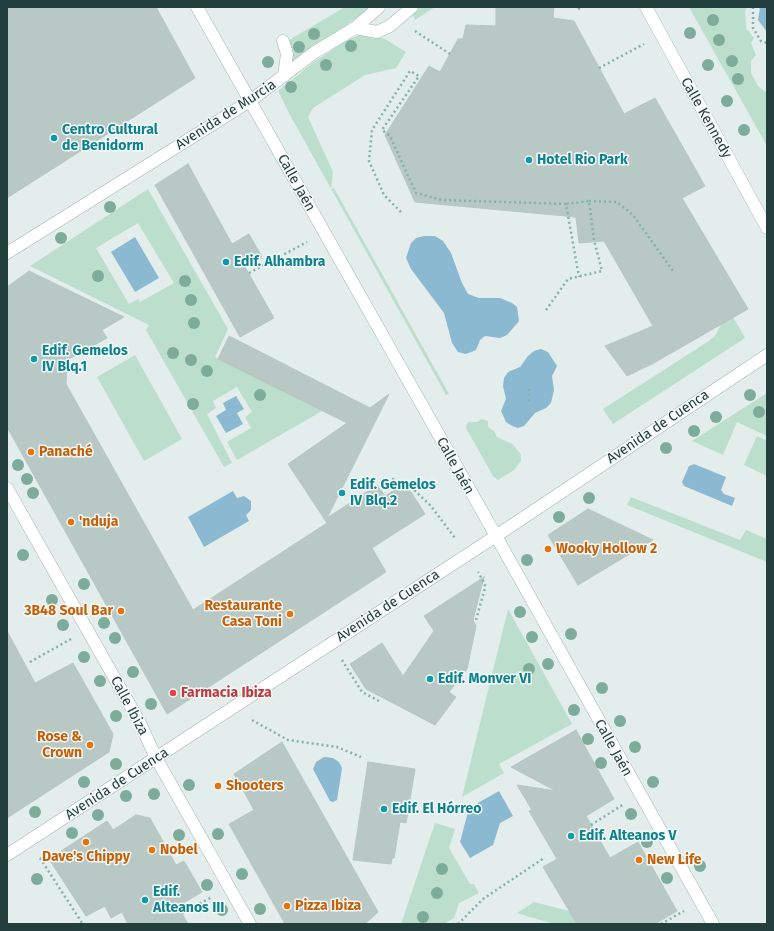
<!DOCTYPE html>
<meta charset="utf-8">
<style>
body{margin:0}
#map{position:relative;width:774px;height:931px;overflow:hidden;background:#e3edeb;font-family:"Fira Sans",sans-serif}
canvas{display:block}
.frame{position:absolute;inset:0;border:8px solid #223f3d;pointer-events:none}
</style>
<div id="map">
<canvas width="774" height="931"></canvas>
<div class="frame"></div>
</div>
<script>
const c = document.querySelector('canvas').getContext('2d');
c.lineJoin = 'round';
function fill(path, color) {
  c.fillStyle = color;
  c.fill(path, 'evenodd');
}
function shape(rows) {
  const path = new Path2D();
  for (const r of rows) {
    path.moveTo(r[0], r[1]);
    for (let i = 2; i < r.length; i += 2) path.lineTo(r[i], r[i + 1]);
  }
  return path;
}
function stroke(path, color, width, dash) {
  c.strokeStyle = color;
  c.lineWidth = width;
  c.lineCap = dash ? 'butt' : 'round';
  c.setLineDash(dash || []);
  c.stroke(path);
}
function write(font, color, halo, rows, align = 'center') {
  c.font = font + ' "Fira Sans",sans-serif';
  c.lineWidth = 3;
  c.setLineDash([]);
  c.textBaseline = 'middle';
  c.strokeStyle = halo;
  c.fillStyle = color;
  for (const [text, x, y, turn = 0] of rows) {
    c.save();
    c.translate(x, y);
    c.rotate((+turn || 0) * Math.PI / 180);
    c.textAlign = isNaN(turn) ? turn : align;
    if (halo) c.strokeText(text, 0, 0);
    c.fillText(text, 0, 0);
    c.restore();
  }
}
fill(shape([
 [345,7,370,7,347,25,291,63,289,40],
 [418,7,435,7,415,20,412,12],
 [689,7,747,7,745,12,746,28,754,38,751,43,756,55,751,61,751,73,758,86,767,93,767,146],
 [359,35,370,35,385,39,406,52,396,68,365,75,313,108,308,117,333,172,331,189,334,188,449,394,446,395,290,115,278,91,314,62,345,41],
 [148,189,228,329,215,357,322,411,237,460,227,442,251,428,245,417,252,412,237,387,213,401,216,408,207,414,232,463,224,467,146,330,149,325,30,266],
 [138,223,174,283,140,302,138,299,129,304,96,248],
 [733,317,745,338,613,424,603,409,709,341,715,336,722,323],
 [135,355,182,439,144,461,97,377],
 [767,393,767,436,737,422,723,455,692,441],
 [482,419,488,421,488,427,494,431,497,437,512,444,521,454,521,461,514,470,498,480,493,476,466,428,467,423,469,422,477,422],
 [757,436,767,441,767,476,744,465],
 [631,497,740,540,746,530,767,539,767,562,627,505],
 [508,609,572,724,499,764,504,773,462,797],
 [435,823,455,829,449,848,470,884,474,884,479,893,459,903,454,918,444,924,401,924],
 [534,902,577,913,585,924,554,924,517,913]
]), '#bcdecc');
fill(shape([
 [760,7,767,7,767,32,758,20],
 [424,236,435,236,443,241,451,253,462,283,468,294,479,298,500,298,512,303,517,307,519,321,507,335,500,338,485,336,480,340,476,350,466,354,458,352,452,343,444,313,411,269,406,258,411,243,416,238],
 [135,237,159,278,135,292,111,252],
 [541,349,548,352,557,366,552,376,554,390,551,403,546,408,535,413,524,426,518,428,512,426,506,422,501,411,506,399,503,386,504,378,508,372,520,367,528,356,534,351],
 [236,396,244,409,237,413,243,424,226,433,216,416,226,410,223,403],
 [694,464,726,477,721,490,724,494,735,498,732,506,684,486,682,482,689,466],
 [233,491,237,498,244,496,251,501,251,510,246,515,249,521,204,547,188,517],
 [324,757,333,758,339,762,342,768,337,800,333,802,330,801,313,769,316,762],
 [499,791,513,816,500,823,493,845,470,858,460,842,469,808]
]), '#8bb9d2');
const building = shape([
 [7,7,156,7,195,78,7,198,7,7],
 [496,7,554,7,553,18,574,21,624,114,655,98,705,186,682,198,748,309,652,364,627,376,605,346,653,326,604,241,579,243,576,217,415,202,385,135,429,66,440,72,458,39,463,39,466,25,496,26,496,7],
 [188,164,232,244,249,234,262,257,245,267,274,318,240,337,155,185,188,164],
 [29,271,124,317,102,330,107,338,67,360,66,384,193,610,327,523,288,464,347,423,218,359,229,336,370,408,389,394,327,518,377,485,385,496,400,486,411,492,425,514,372,548,386,572,167,714,7,427,7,287,29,271],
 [588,509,653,540,578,585,548,535,588,509],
 [484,577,473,620,476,626,467,669,449,692,456,697,435,725,366,689,350,664,382,643,403,676,434,631,424,616,484,577],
 [7,631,35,683,73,663,113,734,109,752,7,818,7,631],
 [576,730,614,799,586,816,610,858,638,842,677,911,655,924,577,924,543,867,557,859,529,811,532,810,517,785,556,791,511,767,576,730],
 [282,742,378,912,365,924,285,924,229,824,254,810,234,774,282,742],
 [368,762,415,769,406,823,400,822,394,858,392,858,391,864,353,860,368,762],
 [136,815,150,818,176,865,184,861,202,892,178,906,188,924,128,924,122,912,111,918,105,906,86,916,49,859,107,821,113,830,136,815]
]);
fill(building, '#b8c8c4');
stroke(building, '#b5c7c3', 1);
const street = shape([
 [197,7,496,536,713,924],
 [646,7,767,228],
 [355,28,377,32,390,26,412,7],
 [283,41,287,54,284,76],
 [7,253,250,101,315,52,355,28,379,7],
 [7,488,140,723,156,758,250,924],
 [7,855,496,536,767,355]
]);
stroke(street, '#a5b5b3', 13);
stroke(shape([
 [753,7,753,28,761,41,767,43],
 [578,9,582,7],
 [415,31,450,54],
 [599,68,644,44],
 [589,201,617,202,633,215,673,271],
 [401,212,384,195,369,161,372,130,410,71,419,76,382,130,390,136,416,193,442,200,566,204,579,277],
 [249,273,307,242],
 [546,310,568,279,602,271,594,240,589,201,566,204],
 [529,401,529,388],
 [384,485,393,479,413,489,430,505,455,538],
 [476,620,485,588,485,584,478,572],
 [342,660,362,692,379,701],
 [30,662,71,639],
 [252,720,288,740,337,747,361,757],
 [591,825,624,804],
 [40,858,82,923],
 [182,913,212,897],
 [458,924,483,899,544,858],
 [661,924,684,911]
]), '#83b1ab', 2.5, [2, 3]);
stroke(street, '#fff', 12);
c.fillStyle = '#7eac9a';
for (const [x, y] of [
 [713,20],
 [690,33],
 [314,34],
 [719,40],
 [351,46],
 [299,47],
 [732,61],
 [268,62],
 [326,65],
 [708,65],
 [738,79],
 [291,87],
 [727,101],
 [744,130],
 [110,207],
 [61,238],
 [98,276],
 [185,281],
 [191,300],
 [194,323],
 [173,353],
 [191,360],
 [207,371],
 [260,395],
 [750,395],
 [193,404],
 [759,412],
 [716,417],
 [694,431],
 [666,448],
 [18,465],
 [27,479],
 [33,493],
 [589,498],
 [559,517],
 [23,555],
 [527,560],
 [84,584],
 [52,600],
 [520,612],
 [104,623],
 [63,625],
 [571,634],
 [532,637],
 [115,638],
 [84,657],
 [548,664],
 [529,669],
 [133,672],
 [100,681],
 [602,688],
 [151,704],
 [574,710],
 [116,716],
 [620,721],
 [588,739],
 [635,747],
 [601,763],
 [116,764],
 [84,782],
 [653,782],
 [189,785],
 [154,794],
 [126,796],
 [35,812],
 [631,814],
 [98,815],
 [72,833],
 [218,834],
 [179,835],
 [647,842],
 [700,866],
 [442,869],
 [242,874],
 [667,878],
 [37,879],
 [207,885],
 [437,893],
 [260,909],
 [222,910],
 [423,917]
]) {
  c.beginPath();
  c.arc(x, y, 6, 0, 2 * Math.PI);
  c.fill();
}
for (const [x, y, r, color] of [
 [54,138,4,"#0f9aa8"],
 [529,160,4,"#0f9aa8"],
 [226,262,4,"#0f9aa8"],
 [34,359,4,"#0f9aa8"],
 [31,452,4,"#e8710a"],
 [342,493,4,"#0f9aa8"],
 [71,522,4,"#e8710a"],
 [548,549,4,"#e8710a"],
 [121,611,4,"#e8710a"],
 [290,614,4,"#e8710a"],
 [430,679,4,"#0f9aa8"],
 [173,693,4,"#e0444e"],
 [90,745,4,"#e8710a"],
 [218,786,4,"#e8710a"],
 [384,809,4,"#0f9aa8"],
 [571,836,4,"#0f9aa8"],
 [86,842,4,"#e8710a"],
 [152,850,4,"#e8710a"],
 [639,860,4,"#e8710a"],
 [145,900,4,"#0f9aa8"],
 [287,906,4,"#e8710a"]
]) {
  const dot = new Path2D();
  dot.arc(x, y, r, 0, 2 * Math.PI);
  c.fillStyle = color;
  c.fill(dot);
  stroke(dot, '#f4f9f8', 1.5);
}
write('14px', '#223f3d', '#f4f9f8', [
 ["Avenida de Murcia",226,115,-33],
 ["Calle Kennedy",706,118,61],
 ["Calle Jaén",296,183,61],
 ["Avenida de Cuenca",658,427,-34],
 ["Calle Jaén",455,466,61],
 ["Avenida de Cuenca",388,606,-33],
 ["Calle Ibiza",129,706,62],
 ["Calle Jaén",613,748,61],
 ["Avenida de Cuenca",117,784,-33]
]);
write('bold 14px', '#0d838f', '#f4f9f8', [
 ["Centro Cultural",62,130],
 ["de Benidorm",62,146],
 ["Hotel Rio Park",537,160],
 ["Edif. Alhambra",234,262],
 ["Edif. Gemelos",42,351],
 ["IV Blq.1",42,367],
 ["Edif. Gemelos",350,485],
 ["IV Blq.2",350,501],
 ["Edif. Monver VI",438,679],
 ["Edif. El Hórreo",392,809],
 ["Edif. Alteanos V",579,836],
 ["Edif.",153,892],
 ["Alteanos III",153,908]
], 'left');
write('bold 14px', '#c56008', '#f4f9f8', [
 ["Panaché",39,452],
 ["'nduja",79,522],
 ["Wooky Hollow 2",556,549],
 ["Restaurante",282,606,"right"],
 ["Casa Toni",282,622,"right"],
 ["3B48 Soul Bar",113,611,"right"],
 ["Rose &",82,737,"right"],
 ["Crown",82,753,"right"],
 ["Shooters",226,786],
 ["Nobel",160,850],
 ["Dave's Chippy",86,857,"center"],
 ["New Life",647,860],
 ["Pizza Ibiza",295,906]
], 'left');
write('bold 14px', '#be3a42', '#f4f9f8', [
 ["Farmacia Ibiza",181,693]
], 'left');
</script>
